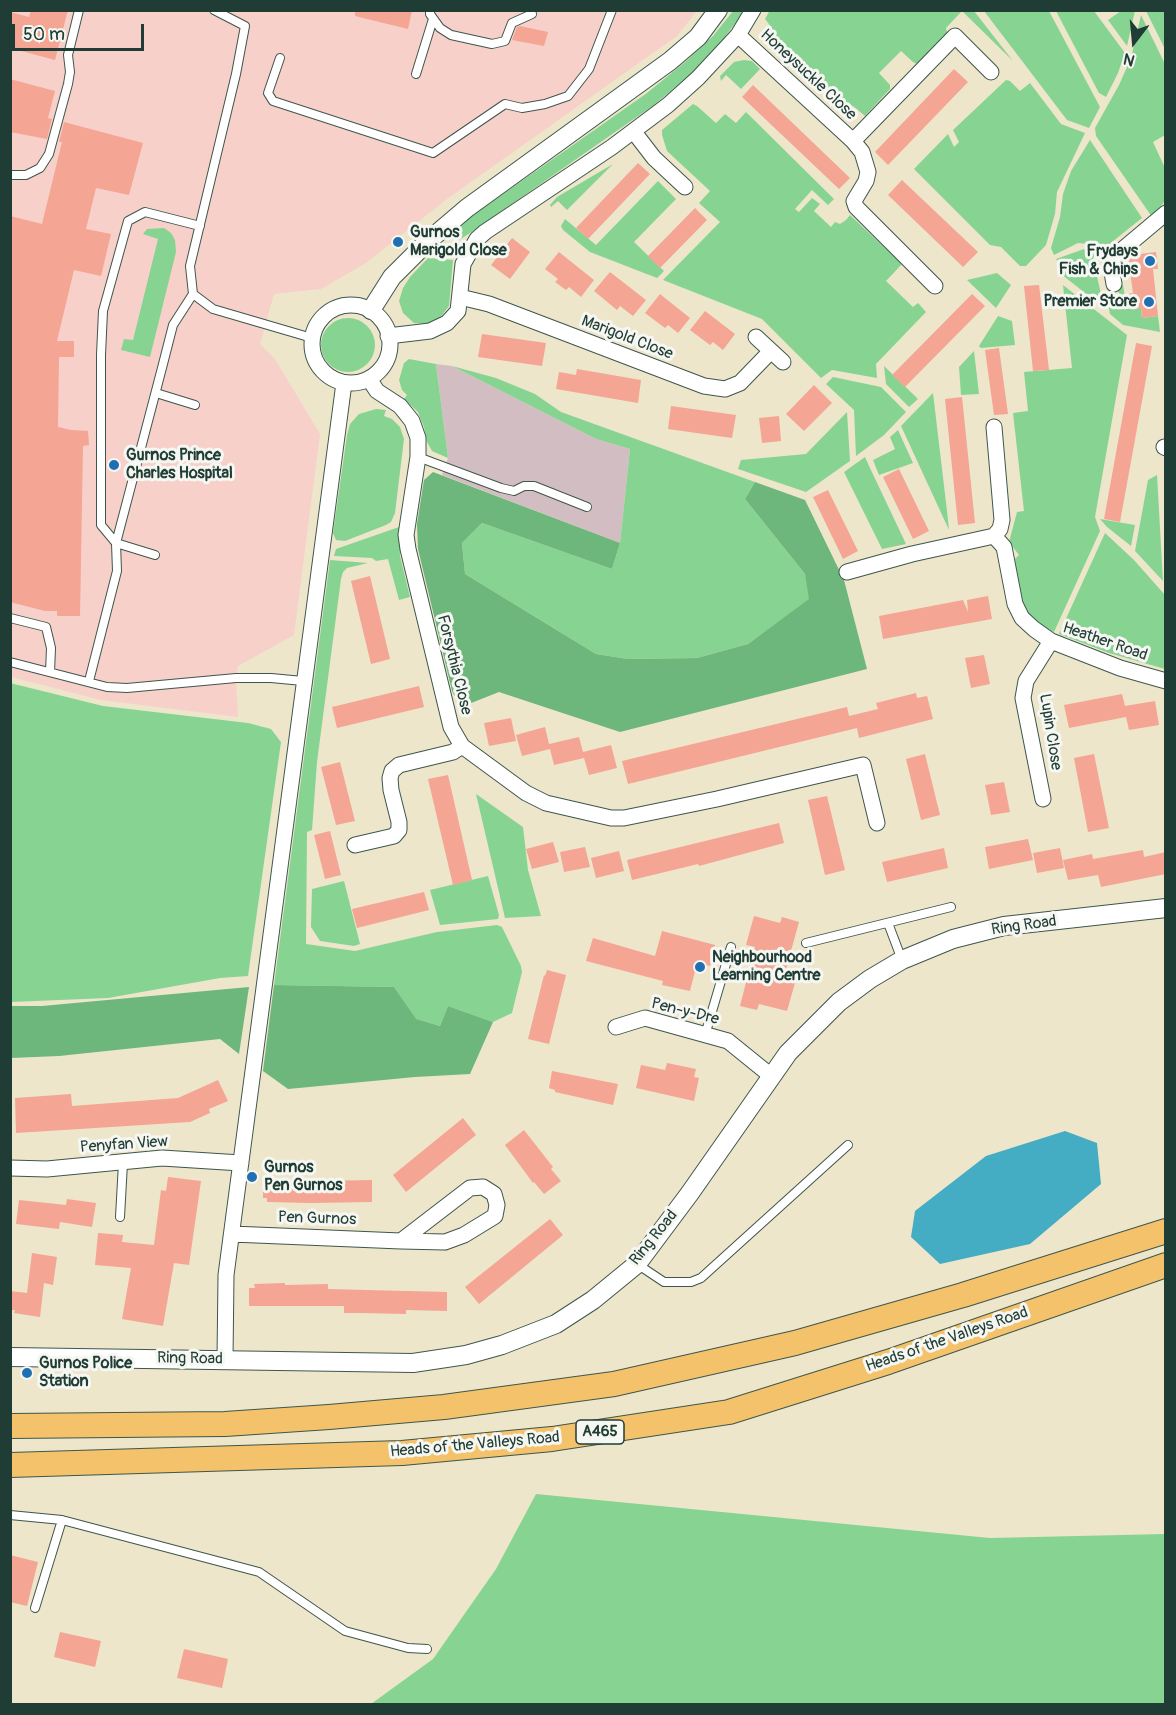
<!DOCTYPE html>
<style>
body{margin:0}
#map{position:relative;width:1176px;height:1715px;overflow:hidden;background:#ede6cb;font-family:Pangolin,sans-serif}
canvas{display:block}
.frame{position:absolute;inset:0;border:12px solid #1f3d34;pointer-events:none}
.north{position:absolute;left:1104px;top:12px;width:60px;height:60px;-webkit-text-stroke:4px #f6f6f2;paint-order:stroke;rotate:196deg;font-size:16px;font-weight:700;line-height:24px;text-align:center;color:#1f3d34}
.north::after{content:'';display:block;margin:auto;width:21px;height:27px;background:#1f3d34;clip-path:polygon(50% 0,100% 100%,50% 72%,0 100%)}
.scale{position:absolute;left:12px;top:24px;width:132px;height:27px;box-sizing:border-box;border:3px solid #1f3d34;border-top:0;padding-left:8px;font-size:18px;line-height:21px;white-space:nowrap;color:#1f3d34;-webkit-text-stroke:4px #f6f6f2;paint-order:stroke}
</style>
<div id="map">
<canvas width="1176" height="1715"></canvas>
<div class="frame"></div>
<div class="north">N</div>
<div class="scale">50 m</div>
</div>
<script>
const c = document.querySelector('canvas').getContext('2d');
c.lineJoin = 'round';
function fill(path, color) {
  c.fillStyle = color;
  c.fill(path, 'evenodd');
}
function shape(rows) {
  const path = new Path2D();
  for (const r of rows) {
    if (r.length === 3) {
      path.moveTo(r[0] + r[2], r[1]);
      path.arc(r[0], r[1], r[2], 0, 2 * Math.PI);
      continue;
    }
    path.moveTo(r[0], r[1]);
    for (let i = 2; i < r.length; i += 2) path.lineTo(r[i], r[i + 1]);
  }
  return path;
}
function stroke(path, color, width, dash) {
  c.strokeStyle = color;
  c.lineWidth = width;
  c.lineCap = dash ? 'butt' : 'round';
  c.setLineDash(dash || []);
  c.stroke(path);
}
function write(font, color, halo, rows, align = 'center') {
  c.font = font + ' Pangolin,sans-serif';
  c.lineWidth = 6;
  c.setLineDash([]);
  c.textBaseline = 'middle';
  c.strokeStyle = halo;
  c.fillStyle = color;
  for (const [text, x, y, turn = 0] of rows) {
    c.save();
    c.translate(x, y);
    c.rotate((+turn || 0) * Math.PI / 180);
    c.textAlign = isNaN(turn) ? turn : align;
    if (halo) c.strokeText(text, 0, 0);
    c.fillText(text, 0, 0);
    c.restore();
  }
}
fill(shape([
 [11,11,697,11,677,36,447,199,366,263,321,289,274,294,260,344,275,359,320,434,294,635,238,666,236,678,238,717,101,700,11,677]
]), '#f7d0ca');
fill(shape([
 [436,364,452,366,596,439,630,449,620,543,442,475,448,458]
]), '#d2bec2');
fill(shape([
 [770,10,974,11,1013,61,962,11,946,28,947,32,945,36,921,61,917,64,913,62,901,51,879,73,890,85,890,89,865,116,853,106,850,108,770,32,772,28,765,19],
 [733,11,745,11,723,39,693,72,654,105,473,231,459,240,449,239,469,218,647,93,685,62,713,36],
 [984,11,1049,11,1100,107,1089,128,1067,120],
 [1056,11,1094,11,1125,53,1118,73,1106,97,1099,93],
 [1121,11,1135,11,1127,46,1108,20],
 [1146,11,1165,11,1165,49],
 [1141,15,1165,64,1165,135,1153,142,1165,168,1165,201,1152,217,1096,136,1095,128,1119,85,1131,58],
 [744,60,752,61,760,69,741,89,726,75,721,81,720,76,734,62],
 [1006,80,1010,81,1020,91,1030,83,1061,124,1085,133,1057,192,1055,214,1046,245,1026,266,1020,266,1001,247,990,245,914,169,948,134,954,147,959,142,953,130],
 [693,104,697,106,716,123,725,114,736,123,746,112,834,199,828,205,812,190,795,209,799,212,812,198,820,204,814,211,831,227,835,222,840,224,846,220,850,215,902,264,886,281,913,307,918,303,926,312,876,364,877,378,832,370,821,378,762,319,663,280,720,222,699,203,710,191,667,151,662,135,662,130],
 [1090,140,1142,218,1107,246,1078,243,1054,255,1051,248,1060,217,1063,194,1071,171],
 [613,164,567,210,558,201,551,207,550,205,557,197],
 [658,181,676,199,634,242,664,271,657,278,590,252,563,230,561,226,565,219,596,245],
 [164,228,171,233,175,240,176,252,150,357,121,350,124,339,133,340,158,239,143,234,147,229],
 [1084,249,1099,252,1093,258,1104,308,1061,274,1060,264,1056,259],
 [428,258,453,260,449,306,439,319,426,324,414,323,403,313,399,301,403,288,410,277],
 [997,273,1011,285,996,308,967,280],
 [1063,285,1127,335,1095,517,1100,531,1054,632,1032,621,1022,607,1017,588,1015,559,1019,555,1009,542,1017,512,1024,511,1013,413,1028,411,1024,372,1072,368],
 [1123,285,1127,309,1141,308,1142,318,1158,316,1160,332,1123,325,1110,314,1107,297,1119,295,1118,289],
 [998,316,1012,321,1015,345,981,348,979,346],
 [348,345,27],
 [974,351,979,394,961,395,959,367],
 [409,359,436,364,448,458,432,451,427,442,424,427,418,412,404,399,407,395,402,390,399,380,404,363],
 [452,366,496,378,535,394,561,412,755,482,745,499,805,574,810,599,748,644,697,658,628,659,596,654,465,574,462,543,482,523,612,569,620,543,630,449,596,439],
 [884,366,918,399,909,407,886,384],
 [833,377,881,387,906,412,884,435,856,456,854,410,826,384],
 [933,393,947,511,949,530,901,426],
 [376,409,386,410,384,416,392,419,400,427,404,439,395,513,391,522,386,525,345,541,336,540,333,533,347,435,350,424,359,414],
 [847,412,850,461,806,492,738,469,741,460,806,454],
 [898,430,913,463,879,475,873,460,895,449,890,437],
 [865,457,870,468,906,544,882,549,844,472],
 [1157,475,1163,581,1135,551,1148,480],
 [1100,519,1135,525,1131,546,1107,527],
 [399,527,400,556,410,597,399,600,388,559,376,561,372,558,334,556,336,549],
 [1105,533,1134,560,1165,595,1165,669,1109,653,1059,634],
 [330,560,368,563,347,568,343,572,341,579,317,762,312,830,307,832,306,944,355,951,437,932,497,925,502,927,521,966,522,972,512,1013,493,1022,448,1006,440,1026,415,1019,394,987,274,985],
 [10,683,103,706,248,723,271,729,281,742,248,976,220,978,108,998,11,1002],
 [476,794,523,827,528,870,541,916,505,918],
 [488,876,499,915,498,919,440,925,430,890],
 [344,881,360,944,354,946,320,941,311,927,312,889],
 [536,1494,990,1538,1165,1534,1165,1704,371,1704,433,1659,496,1569]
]), '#87d492');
fill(shape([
 [433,472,620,543,612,569,482,523,462,543,465,574,596,654,628,659,697,658,748,644,809,599,805,574,745,499,755,482,805,500,844,580,867,669,620,732,499,692,461,707,452,691,418,549,417,524,424,480],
 [274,985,394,987,416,1019,440,1026,448,1006,493,1022,470,1074,415,1077,288,1089,263,1071],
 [249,987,239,1054,220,1039,59,1056,11,1058,11,1006,42,1006]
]), '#6db67c');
fill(shape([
 [1065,1131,1097,1143,1101,1184,1030,1244,940,1264,911,1237,915,1211,986,1156]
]), '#44acc3');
fill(shape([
 [31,10,68,10,55,60,10,48,10,12,29,17],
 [355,10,412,10,408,29,355,16],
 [520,26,548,32,544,46,512,40,517,27],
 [954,69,968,82,888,165,875,152],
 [10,79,55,91,48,118,52,119,47,139,10,132],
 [753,85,850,178,839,189,742,97],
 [64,122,143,143,129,195,96,188,86,229,111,234,101,276,74,270,57,341,74,341,74,357,59,357,58,427,71,430,88,431,89,445,83,446,80,616,57,616,57,611,45,611,10,602,10,216,42,224,62,142,59,142],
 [638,163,650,174,588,239,576,228],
 [902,180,978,252,963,267,888,195],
 [695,208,707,220,660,268,648,256],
 [512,238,530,252,510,279,491,265],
 [559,252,594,280,581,297,569,287,566,290,555,282,558,279,545,269],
 [1156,252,1158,269,1153,269,1158,316,1142,318,1141,308,1129,309,1128,294,1133,293,1128,257,1131,255],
 [610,272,646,300,633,316,620,306,617,310,594,291],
 [1039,285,1049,370,1033,371,1024,286],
 [660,294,690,318,678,333,668,325,665,328,645,313],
 [972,294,985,306,905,387,892,375],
 [705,311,735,334,723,350,713,342,710,345,690,330],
 [482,334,546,343,542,366,478,357],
 [1136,343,1152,346,1120,522,1104,519],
 [999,348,1008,414,994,415,985,350],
 [577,369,641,380,638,403,556,389,559,372,576,375],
 [814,385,832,403,804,431,786,414],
 [962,397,975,523,958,525,945,399],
 [671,406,736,415,732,438,668,429],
 [779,416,781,441,762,443,759,418],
 [899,469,929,531,913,539,883,477],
 [828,490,858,551,843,559,813,497],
 [370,576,390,659,371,664,351,581],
 [988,596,992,619,883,639,879,616,963,600,968,612,967,600],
 [984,655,990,684,971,688,965,658],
 [419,686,424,707,337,728,332,707],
 [916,693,917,698,927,696,933,719,859,738,857,728,628,784,622,761,847,707,849,716,878,709,876,703],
 [1122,694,1125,706,1155,701,1159,725,1129,730,1126,717,1069,728,1064,705],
 [511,718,516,741,489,746,484,723],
 [545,727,549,744,579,737,583,752,611,745,617,768,589,775,584,758,554,765,550,749,522,756,516,735],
 [925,754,940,815,921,820,906,759],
 [1094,754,1109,828,1088,832,1074,758],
 [340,762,355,821,336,825,321,767],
 [448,775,472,880,453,885,428,779],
 [1004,782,1010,812,991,815,985,785],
 [827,796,845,870,825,875,808,800],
 [779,823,784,843,699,866,698,864,632,880,627,860],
 [330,831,341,875,325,879,314,835],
 [1028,839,1033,860,989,869,985,847],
 [553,842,559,862,532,869,526,849],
 [585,847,590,867,564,872,560,852],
 [944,848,948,868,887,882,882,862],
 [1060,848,1064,868,1037,873,1033,853],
 [1143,850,1144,857,1166,852,1166,874,1101,887,1098,875,1068,880,1063,860,1092,854,1093,859],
 [619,851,624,871,596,878,591,858],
 [424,892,429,910,357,928,352,909],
 [754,916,780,923,782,917,799,922,783,980,795,983,787,1011,759,1004,757,1010,740,1006,755,947,746,945],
 [662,931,715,945,710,966,697,963,690,991,662,985,663,981,586,961,593,938,655,956],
 [547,970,566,975,549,1044,528,1039,544,975,545,976],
 [667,1063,696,1069,694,1077,699,1078,694,1101,636,1088,641,1065,665,1070],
 [552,1071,618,1084,613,1105,555,1092,555,1090,549,1088],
 [218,1080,228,1101,209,1109,210,1113,190,1122,16,1133,15,1098,71,1094,72,1106,178,1098],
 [463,1118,476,1135,406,1192,393,1175],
 [524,1130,553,1167,551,1169,561,1181,544,1194,534,1182,533,1183,505,1145],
 [168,1177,201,1181,189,1265,174,1263,163,1326,122,1319,131,1268,95,1265,98,1233,123,1235,122,1242,154,1245,161,1190,166,1191],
 [372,1180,372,1202,310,1203,267,1202,267,1198,263,1198,263,1182],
 [67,1199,96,1203,92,1227,60,1222,59,1229,16,1224,19,1200,66,1205],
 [550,1219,563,1235,479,1304,465,1287],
 [32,1253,57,1257,53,1285,44,1283,40,1317,14,1313,15,1310,10,1310,10,1291,27,1293],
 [285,1283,285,1285,328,1284,328,1289,447,1292,447,1311,406,1310,406,1314,360,1313,344,1313,344,1306,249,1306,249,1288,255,1288,254,1284],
 [10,1555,38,1562,27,1606,10,1602],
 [60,1632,101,1641,95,1667,54,1657],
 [184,1649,228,1659,222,1688,177,1678]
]), '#f4a594');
const service = shape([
 [430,10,430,14,440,28,451,35,492,44,505,41,512,23,532,14],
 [280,58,268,93,273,101,433,153,505,104,522,108,545,104,568,96,589,69,612,10],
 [416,74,433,19],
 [10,175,26,175,40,168,49,154,68,84,70,72,68,55,79,10],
 [193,294,213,309,312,338],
 [156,393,195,405],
 [418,457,501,488,514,491,524,486,534,486,587,507],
 [155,555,116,543,101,525,101,355,103,311,128,221,145,212,200,226],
 [10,618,46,627,51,648,50,672],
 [10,662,107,687,127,688,236,678,271,678,303,681],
 [89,681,117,571,116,543,163,364,173,325,193,294,190,266,236,74,245,26,214,10],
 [888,923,902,960],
 [806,943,951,907],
 [705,1035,731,947],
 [120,1217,123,1163],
 [637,1264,664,1282,691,1282,701,1278,848,1145],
 [10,1515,62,1520],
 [35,1608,62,1520,259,1572,345,1631,408,1648,427,1649]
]);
const minor = shape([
 [738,35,853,141,955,36,991,72],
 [634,132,654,158,685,187],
 [853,141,862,152,868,172,866,181,854,201,856,207,935,286],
 [1114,284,1110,260,1166,213],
 [460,297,489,304,704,386,725,389,740,383,771,351],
 [351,344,39],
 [388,336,430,331,447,323,458,311,463,264,477,239,485,232,612,147,668,105,698,78,738,35,753,10],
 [756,337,783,362],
 [369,379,377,391,400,406,412,421,418,438,418,457,406,535,408,549,451,727,462,746,526,793,546,803,611,818,624,818,717,799,863,765,877,823],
 [994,427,1002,520,1000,529,994,536],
 [1164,447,1166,448],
 [847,572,912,554,994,536,1004,547,1015,604,1022,618,1034,629,1051,641,1120,668,1166,681],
 [1043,799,1023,698,1026,681,1051,641],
 [355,845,394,836,399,830,399,822,391,790,390,778,392,771,399,765,453,752,462,746],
 [616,1027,645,1018,728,1041,770,1075],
 [10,1168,47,1169,162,1158,241,1163],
 [232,1234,401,1241,445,1242,464,1235,495,1216,497,1205,494,1194,483,1187,470,1188,401,1241],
 [225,1359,226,1275,344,383]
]);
const tertiary = shape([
 [371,310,392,277,427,242,467,208,670,61,698,37,718,10],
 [10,1357,413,1363,466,1355,502,1345,556,1324,593,1300,637,1264,690,1193,788,1053,839,1002,870,979,902,960,953,939,1004,926,1166,908]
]);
const trunk = shape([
 [10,1426,225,1424,329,1417,444,1407,614,1384,795,1343,963,1295,1166,1231],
 [10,1465,402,1453,552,1439,729,1412,888,1362,1166,1265]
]);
stroke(service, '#3e564b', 10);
stroke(minor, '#3e564b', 17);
stroke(tertiary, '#3e564b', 20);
stroke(trunk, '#3e564b', 26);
stroke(service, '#fff', 8);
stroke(minor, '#fff', 15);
stroke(tertiary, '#fff', 18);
stroke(trunk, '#f4c26a', 24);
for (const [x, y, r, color] of [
 [398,242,6,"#1f6fb2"],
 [1150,261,6,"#1f6fb2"],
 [1149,302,6,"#1f6fb2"],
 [114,465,6,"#1f6fb2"],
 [700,967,6,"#1f6fb2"],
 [252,1177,6,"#1f6fb2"],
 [27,1373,6,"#1f6fb2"]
]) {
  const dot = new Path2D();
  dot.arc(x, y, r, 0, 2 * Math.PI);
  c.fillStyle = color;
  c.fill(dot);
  stroke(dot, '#f6f6f2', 2);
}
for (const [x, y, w] of [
 [600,1432,48]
]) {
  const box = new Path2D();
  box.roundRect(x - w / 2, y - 12, w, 24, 4.5);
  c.fillStyle = '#f6f6f2';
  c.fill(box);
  stroke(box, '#1f3d34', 1.5);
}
write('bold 15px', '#1f3d34', null, [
 ["A465",600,1432]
]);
write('16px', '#1f3d34', '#f6f6f2', [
 ["Honeysuckle Close",808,75,43],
 ["Marigold Close",627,338,21],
 ["Heather Road",1105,642,19],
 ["Forsythia Close",454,665,76],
 ["Lupin Close",1050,732,81],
 ["Ring Road",1024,926,-8],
 ["Pen-y-Dre",685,1012,14],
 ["Penyfan View",124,1145,-4],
 ["Pen Gurnos",317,1219,2],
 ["Ring Road",654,1238,-51],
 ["Heads of the Valleys Road",947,1340,-19],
 ["Ring Road",190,1359,1],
 ["Heads of the Valleys Road",475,1445,-5]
]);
write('bold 16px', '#1f3d34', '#f6f6f2', [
 ["Gurnos",410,233],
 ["Marigold Close",410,251],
 ["Frydays",1138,252,"right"],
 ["Fish & Chips",1138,270,"right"],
 ["Premier Store",1137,302,"right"],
 ["Gurnos Prince",126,456],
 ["Charles Hospital",126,474],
 ["Neighbourhood",712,958],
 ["Learning Centre",712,976],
 ["Gurnos",264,1168],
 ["Pen Gurnos",264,1186],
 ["Gurnos Police",39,1364],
 ["Station",39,1382]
], 'left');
</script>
